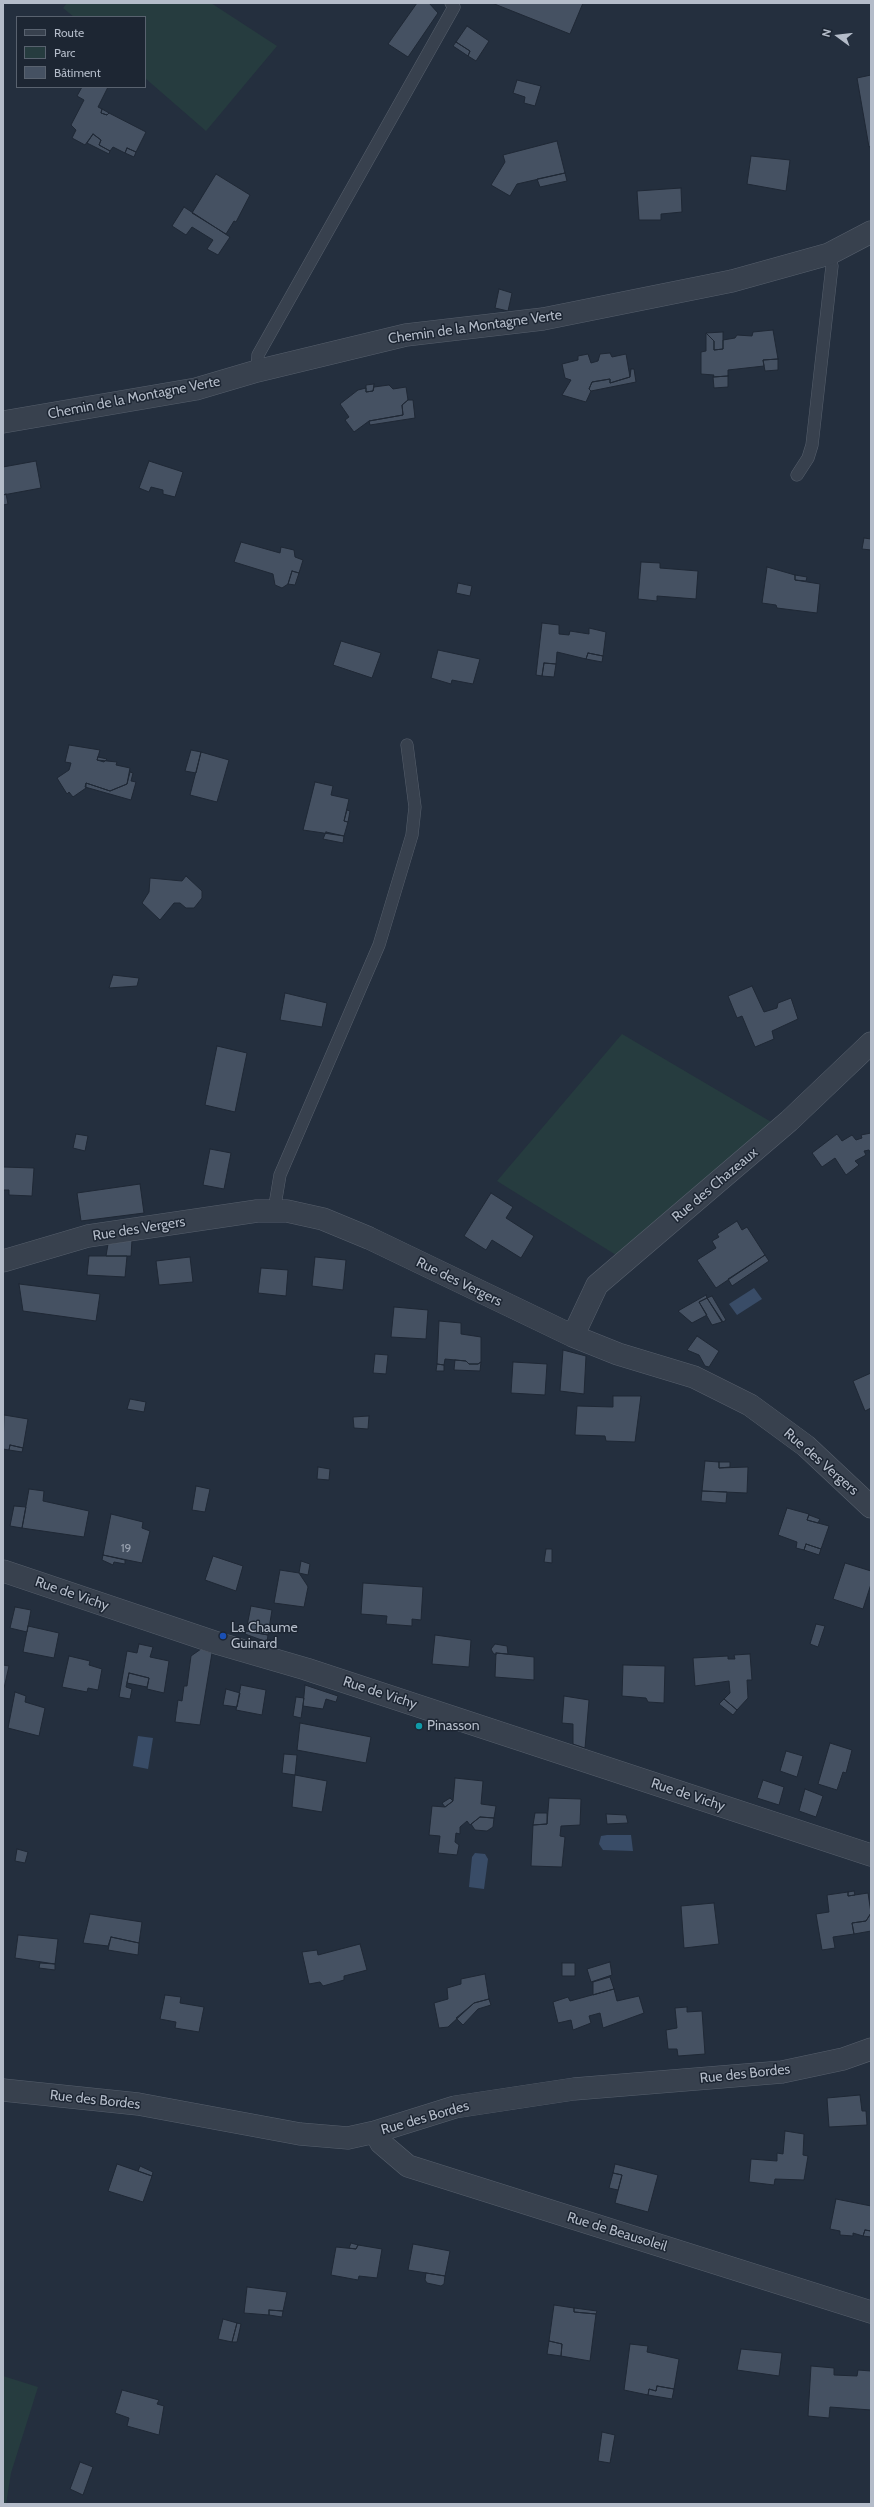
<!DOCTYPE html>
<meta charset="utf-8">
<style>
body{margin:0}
#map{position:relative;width:874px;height:2507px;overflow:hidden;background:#242f3e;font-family:Cabin,sans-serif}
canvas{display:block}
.frame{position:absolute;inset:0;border:4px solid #b4bcc9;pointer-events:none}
.legend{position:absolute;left:16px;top:16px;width:130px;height:72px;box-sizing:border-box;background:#1d2633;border:1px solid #59626f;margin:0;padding:5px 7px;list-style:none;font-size:12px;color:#b4bcc9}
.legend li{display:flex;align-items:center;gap:8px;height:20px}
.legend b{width:20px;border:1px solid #59626f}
.north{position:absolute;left:818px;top:16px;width:40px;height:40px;-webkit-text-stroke:3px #1d2633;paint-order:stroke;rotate:285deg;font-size:11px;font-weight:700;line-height:16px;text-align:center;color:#b4bcc9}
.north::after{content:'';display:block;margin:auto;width:14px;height:18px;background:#b4bcc9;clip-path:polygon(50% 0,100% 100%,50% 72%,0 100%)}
</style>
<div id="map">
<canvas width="874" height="2507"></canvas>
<div class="frame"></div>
<ul class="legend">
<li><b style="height:5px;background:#38414e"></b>Route</li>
<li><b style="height:11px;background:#263c3f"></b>Parc</li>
<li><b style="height:11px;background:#455162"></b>Bâtiment</li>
</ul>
<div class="north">N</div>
</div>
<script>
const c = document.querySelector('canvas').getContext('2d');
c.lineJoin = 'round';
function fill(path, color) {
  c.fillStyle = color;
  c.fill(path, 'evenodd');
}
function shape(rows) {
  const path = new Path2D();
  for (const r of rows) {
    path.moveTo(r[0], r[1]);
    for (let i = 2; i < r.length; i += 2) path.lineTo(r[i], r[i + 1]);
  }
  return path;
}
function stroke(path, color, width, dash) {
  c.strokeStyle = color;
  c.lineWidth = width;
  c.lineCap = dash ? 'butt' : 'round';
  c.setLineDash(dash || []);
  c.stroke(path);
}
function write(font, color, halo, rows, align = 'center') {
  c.font = font + ' Cabin,sans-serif';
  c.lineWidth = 3;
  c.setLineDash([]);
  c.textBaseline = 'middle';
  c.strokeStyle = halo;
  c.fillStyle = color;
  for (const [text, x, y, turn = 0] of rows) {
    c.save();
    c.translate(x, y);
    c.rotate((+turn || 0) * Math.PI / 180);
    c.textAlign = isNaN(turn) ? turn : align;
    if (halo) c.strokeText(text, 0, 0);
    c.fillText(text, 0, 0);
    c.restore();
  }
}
fill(shape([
 [67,3,211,3,277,46,206,131,145,78,145,17,74,17,63,8],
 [622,1034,773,1123,616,1255,497,1181],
 [3,2376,38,2387,11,2473,6,2504,3,2504]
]), '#263c3f');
fill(shape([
 [754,1288,762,1299,737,1315,729,1304],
 [138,1736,153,1738,148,1769,133,1766],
 [607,1835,631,1835,633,1851,603,1850,599,1844,601,1836],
 [475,1853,485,1854,488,1859,484,1889,469,1887,472,1857]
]), '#394c67');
const building = shape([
 [417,3,429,3,438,13,408,57,388,44,417,3],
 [492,3,583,3,570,34,492,3],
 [467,26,489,41,476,61,468,56,470,51,456,42,467,26],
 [456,42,470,51,468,56,453,46,456,42],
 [871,75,871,146,869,147,857,78,871,75],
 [517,80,541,86,535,106,524,103,525,97,513,93,517,80],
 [82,87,108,87,98,107,102,109,101,113,107,115,109,113,146,132,136,152,127,148,125,153,113,147,110,151,99,145,101,140,93,134,85,145,72,138,76,130,71,125,84,100,77,96,82,87],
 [102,109,109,113,107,115,101,113,102,109],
 [93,134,101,140,99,145,110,151,109,154,87,143,93,134],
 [557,141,565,173,517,184,510,196,491,185,505,162,503,155,557,141],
 [127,148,136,152,134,157,125,153,127,148],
 [751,156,790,160,786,191,747,184,751,156],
 [565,173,567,181,540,187,537,179,565,173],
 [216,174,250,195,236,222,234,221,226,234,192,213,216,174],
 [681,188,682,212,661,214,661,220,639,220,637,191,681,188],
 [184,207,230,237,218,255,207,249,213,240,192,227,186,235,172,226,184,207],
 [499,289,512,293,508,311,495,308,499,289],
 [773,330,778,359,763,360,764,366,728,370,728,376,713,377,714,375,701,374,701,352,706,351,706,333,714,341,714,350,723,349,723,340,735,338,737,335,752,336,753,332,773,330],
 [723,332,723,349,714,350,714,341,706,333,723,332],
 [610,353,612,357,626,354,630,377,610,383,610,379,592,382,589,389,591,391,586,402,562,395,571,380,565,378,562,364,578,360,578,356,588,354,591,363,598,361,600,354,610,353],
 [778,359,778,370,765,371,763,360,778,359],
 [631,369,634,369,636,382,591,391,589,389,592,382,610,379,610,383,630,377,631,369],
 [728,376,728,387,714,388,713,377,728,376],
 [374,384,373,391,366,392,366,385,374,384],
 [389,385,393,389,406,387,408,400,402,405,403,415,369,421,354,432,345,420,349,417,340,404,358,390,366,388,366,392,373,391,374,387,389,385],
 [408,400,413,400,415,418,370,425,369,421,403,415,402,405,408,400],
 [36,461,41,488,3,495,3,467,36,461],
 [149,461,183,472,175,497,163,494,163,490,151,487,149,492,139,488,149,461],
 [6,494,8,504,3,505,3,495,6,494],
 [864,538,871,539,871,550,862,549,864,538],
 [241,542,280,553,281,547,294,550,295,557,303,560,299,573,292,571,288,584,282,588,275,585,273,574,234,562,241,542],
 [641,562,660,563,660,568,698,571,696,599,657,596,657,601,638,599,641,562],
 [767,567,795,575,795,580,820,584,817,613,777,608,776,605,762,603,767,567],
 [292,571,299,573,295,585,288,584,292,571],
 [795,575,807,577,806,581,795,580,795,575],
 [458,583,472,586,470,596,456,593,458,583],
 [542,623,559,625,559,634,569,635,570,631,589,634,589,628,606,632,603,656,588,653,586,659,557,652,556,664,544,663,542,676,536,675,542,623],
 [341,641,381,653,372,678,333,665,341,641],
 [438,650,480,659,473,684,452,680,451,684,431,678,438,650],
 [588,653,603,656,602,662,586,659,588,653],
 [544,663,556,664,554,677,542,676,544,663],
 [69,745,100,750,97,760,117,762,116,765,130,768,127,784,110,791,86,783,86,788,73,797,69,792,67,794,57,778,69,770,71,763,65,762,69,745],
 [191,750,201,752,196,773,185,771,191,750],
 [201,752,229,760,217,802,190,795,201,752],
 [98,757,107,759,104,762,97,760,98,757],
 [130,772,133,773,131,781,136,782,131,800,85,787,86,783,110,791,127,784,130,772],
 [315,782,333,786,331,795,349,799,344,821,348,822,344,836,303,830,315,782],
 [347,810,350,811,348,822,344,821,347,810],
 [326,832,344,836,343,843,323,839,326,832],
 [186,876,202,891,202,898,194,908,186,908,180,903,174,903,160,920,142,903,149,892,150,878,182,881,186,876],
 [113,975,139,978,137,986,109,988,113,975],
 [752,986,764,1012,777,1008,778,1003,791,998,798,1019,772,1031,774,1039,755,1047,742,1016,737,1018,728,996,752,986],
 [285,993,327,1003,322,1027,280,1020,285,993],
 [217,1046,247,1053,235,1112,205,1105,217,1046],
 [871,1133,871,1154,869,1150,864,1151,866,1155,855,1161,859,1165,846,1175,835,1158,822,1167,812,1153,837,1134,842,1141,852,1135,856,1140,862,1138,861,1135,871,1133],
 [76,1134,88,1136,85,1151,73,1148,76,1134],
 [210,1149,231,1153,224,1189,203,1185,210,1149],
 [3,1167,34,1168,32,1196,9,1195,9,1190,4,1190,3,1193,3,1167],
 [140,1184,144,1213,81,1221,77,1193,140,1184],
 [491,1193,513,1207,506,1218,534,1236,521,1258,492,1240,486,1250,464,1236,491,1193],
 [737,1221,742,1230,747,1227,765,1255,716,1288,697,1260,716,1248,712,1241,719,1237,717,1234,737,1221],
 [132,1240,131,1256,106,1256,108,1244,132,1240],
 [765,1255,769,1261,732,1286,728,1279,765,1255],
 [89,1256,127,1256,125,1277,87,1275,89,1256],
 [190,1257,193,1282,159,1285,156,1261,190,1257],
 [315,1257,346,1260,343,1290,312,1286,315,1257],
 [261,1268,288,1270,286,1296,258,1293,261,1268],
 [19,1284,100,1294,96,1321,23,1311,19,1284],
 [706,1295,707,1298,699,1302,707,1315,692,1323,678,1311,706,1295],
 [712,1296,726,1320,723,1322,707,1298,712,1296],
 [707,1298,722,1322,712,1325,699,1302,707,1298],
 [394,1307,428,1310,426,1339,391,1337,394,1307],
 [439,1321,461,1323,461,1334,481,1337,481,1362,478,1364,469,1364,466,1361,445,1359,444,1365,437,1364,439,1321],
 [697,1336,719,1351,709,1367,705,1366,699,1355,687,1350,697,1336],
 [563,1350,586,1356,584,1394,560,1391,563,1350],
 [375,1354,388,1355,386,1374,373,1373,375,1354],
 [455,1360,466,1361,469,1364,478,1364,481,1362,480,1371,454,1370,455,1360],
 [513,1362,547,1364,545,1395,511,1393,513,1362],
 [437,1364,444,1365,444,1371,436,1371,437,1364],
 [871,1373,871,1408,865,1411,853,1381,871,1373],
 [613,1396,641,1396,635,1442,606,1441,605,1436,575,1435,577,1406,613,1407,613,1396],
 [130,1399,146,1402,144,1412,127,1409,130,1399],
 [4,1415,28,1419,23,1448,10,1445,9,1450,3,1449,4,1415],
 [369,1416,368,1429,354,1428,353,1417,369,1416],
 [10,1445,23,1448,22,1452,9,1450,10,1445],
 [705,1461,719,1462,719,1468,748,1467,747,1493,702,1491,705,1461],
 [719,1462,730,1462,730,1467,719,1468,719,1462],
 [318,1467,330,1469,329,1480,317,1479,318,1467],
 [196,1486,210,1489,205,1512,192,1510,196,1486],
 [29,1489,44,1491,43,1501,89,1511,84,1537,22,1528,29,1489],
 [702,1491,727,1492,726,1503,701,1501,702,1491],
 [14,1506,26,1507,22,1528,10,1526,14,1506],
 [787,1508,809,1514,807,1520,829,1526,821,1549,806,1544,804,1550,796,1548,797,1542,778,1535,787,1508],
 [111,1514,143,1522,142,1528,150,1531,142,1563,103,1555,111,1514],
 [809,1515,820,1519,818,1523,807,1520,809,1515],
 [806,1544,821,1549,819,1555,804,1550,806,1544],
 [546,1549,552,1549,552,1563,544,1562,546,1549],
 [103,1555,125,1560,125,1564,114,1562,113,1565,102,1560,103,1555],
 [213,1556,243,1566,236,1591,205,1580,213,1556],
 [301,1561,310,1564,308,1575,299,1573,301,1561],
 [845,1563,871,1571,871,1584,863,1609,833,1599,845,1563],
 [280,1570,299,1573,307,1585,308,1587,304,1607,274,1603,280,1570],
 [363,1583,423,1587,421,1620,412,1619,412,1626,386,1624,387,1616,361,1614,363,1583],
 [251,1606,272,1610,268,1635,246,1631,251,1606],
 [15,1607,31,1610,27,1632,10,1628,15,1607],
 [816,1624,825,1626,818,1647,810,1644,816,1624],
 [28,1626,59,1633,54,1658,23,1652,28,1626],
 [246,1631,268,1635,267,1642,245,1634,246,1631],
 [435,1635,471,1640,469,1667,432,1664,435,1635],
 [139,1644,153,1647,150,1657,169,1661,164,1693,147,1689,149,1678,129,1673,126,1687,132,1689,130,1699,119,1697,127,1651,137,1653,139,1644],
 [495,1644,507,1646,508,1654,496,1653,496,1655,493,1653,491,1649,495,1644],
 [201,1649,212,1653,200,1725,175,1722,178,1700,182,1701,184,1686,187,1686,191,1656,201,1649],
 [496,1653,534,1657,534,1680,495,1677,496,1653],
 [750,1654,752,1680,747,1680,748,1698,737,1710,724,1699,730,1693,729,1681,695,1686,693,1658,728,1656,728,1659,735,1659,734,1655,750,1654],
 [69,1656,90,1661,89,1665,102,1669,98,1690,88,1688,87,1692,62,1687,69,1656],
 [3,1665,9,1666,4,1688,3,1687,3,1665],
 [623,1665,665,1666,664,1703,648,1702,646,1698,622,1696,623,1665],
 [129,1673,149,1678,147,1687,127,1683,129,1673],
 [241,1685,266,1690,262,1715,236,1710,241,1685],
 [305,1685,338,1696,336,1702,326,1699,323,1709,303,1706,305,1685],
 [226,1689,240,1693,237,1707,223,1705,226,1689],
 [15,1692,26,1696,25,1702,45,1708,39,1736,8,1728,15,1692],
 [564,1696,589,1700,585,1748,573,1744,573,1724,562,1723,564,1696],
 [296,1697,304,1698,301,1718,293,1716,296,1697],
 [724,1699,737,1710,733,1715,719,1704,724,1699],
 [300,1723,371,1737,366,1763,297,1750,300,1723],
 [416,1724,423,1725,423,1729,416,1728,416,1724],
 [830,1743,852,1750,846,1773,843,1772,837,1790,818,1784,830,1743],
 [786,1751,803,1756,797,1777,780,1771,786,1751],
 [284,1754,297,1755,295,1775,282,1773,284,1754],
 [295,1775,327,1781,322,1812,292,1807,295,1775],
 [455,1778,483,1781,481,1804,496,1806,494,1818,480,1817,470,1825,467,1821,460,1827,460,1834,456,1833,455,1842,459,1845,457,1855,438,1853,440,1836,429,1835,432,1806,445,1807,453,1801,455,1778],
 [763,1780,784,1787,779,1805,757,1798,763,1780],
 [805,1789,823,1796,816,1817,799,1811,805,1789],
 [450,1798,453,1801,445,1807,442,1803,450,1798],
 [549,1798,581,1799,580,1825,561,1826,560,1836,565,1837,562,1867,531,1866,533,1825,547,1824,549,1798],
 [535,1813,547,1813,547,1824,533,1825,535,1813],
 [606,1814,626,1815,628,1823,607,1824,606,1814],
 [480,1817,494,1818,493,1827,487,1831,475,1830,471,1824,480,1817],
 [17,1849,28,1852,25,1863,15,1861,17,1849],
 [854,1891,855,1895,848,1896,848,1892,854,1891],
 [848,1892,848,1896,868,1893,871,1913,866,1921,852,1923,854,1934,833,1937,835,1948,822,1950,816,1914,829,1912,827,1895,848,1892],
 [714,1903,719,1944,684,1948,681,1906,714,1903],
 [871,1913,871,1931,854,1934,852,1923,866,1921,871,1913],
 [90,1914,142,1922,139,1943,111,1937,108,1946,83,1943,90,1914],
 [18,1935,58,1939,55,1964,15,1958,18,1935],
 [111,1937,139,1943,138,1955,108,1950,111,1937],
 [360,1944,367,1970,344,1976,344,1980,323,1986,320,1982,309,1984,302,1952,317,1950,318,1955,360,1944],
 [610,1962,612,1975,591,1982,587,1969,610,1962],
 [40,1963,55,1964,55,1970,39,1968,40,1963],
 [562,1963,575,1963,575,1976,562,1976,562,1963],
 [485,1974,489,1999,474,2003,448,2027,439,2028,434,2003,448,1999,447,1988,461,1984,461,1979,485,1974],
 [610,1977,614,1989,593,1995,593,1982,610,1977],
 [614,1989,617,2001,639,1996,644,2013,603,2028,600,2013,589,2016,591,2023,573,2030,571,2020,558,2023,553,2002,568,1997,570,2001,614,1989],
 [165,1995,181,1997,180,2003,204,2007,199,2032,175,2028,176,2022,160,2019,165,1995],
 [489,1999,491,2005,478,2009,463,2025,456,2018,474,2003,489,1999],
 [687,2007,687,2012,702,2011,705,2054,678,2056,677,2049,668,2049,666,2030,677,2028,675,2008,687,2007],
 [860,2095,862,2111,866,2111,867,2125,829,2127,827,2098,860,2095],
 [785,2131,804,2134,803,2155,808,2156,804,2180,775,2179,774,2185,749,2182,751,2159,777,2161,777,2153,783,2154,785,2131],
 [117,2164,152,2176,143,2202,108,2191,117,2164],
 [615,2164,658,2175,648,2212,615,2203,622,2175,613,2173,615,2164],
 [140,2166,153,2172,152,2176,138,2171,140,2166],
 [613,2173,622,2175,618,2190,609,2188,613,2173],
 [836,2199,871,2206,871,2231,865,2230,863,2236,853,2233,853,2236,840,2235,840,2231,830,2229,836,2199],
 [865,2230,871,2231,871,2237,863,2236,865,2230],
 [351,2243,358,2245,356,2249,349,2248,351,2243],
 [413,2244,450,2251,445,2276,408,2270,413,2244],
 [358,2245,382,2249,377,2278,359,2276,358,2280,331,2275,336,2247,356,2249,358,2245],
 [426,2273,445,2276,444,2284,441,2286,427,2283,425,2280,426,2273],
 [247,2287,287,2292,283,2311,269,2310,269,2315,244,2313,247,2287],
 [554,2305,574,2308,574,2312,596,2314,590,2361,561,2356,562,2344,549,2341,554,2305],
 [574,2308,597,2311,596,2314,574,2312,574,2308],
 [269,2310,283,2311,282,2317,269,2315,269,2310],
 [223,2319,237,2323,232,2342,218,2339,223,2319],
 [237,2323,241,2324,237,2342,232,2342,237,2323],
 [549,2341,562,2344,561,2356,547,2354,549,2341],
 [630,2344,648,2346,647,2352,679,2359,674,2389,657,2386,656,2391,649,2389,648,2395,624,2390,630,2344],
 [741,2349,782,2353,779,2376,737,2370,741,2349],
 [811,2366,834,2368,834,2375,857,2376,858,2370,871,2371,871,2410,830,2407,829,2418,808,2416,811,2366],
 [657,2386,674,2389,672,2399,648,2395,649,2389,656,2391,657,2386],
 [122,2390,159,2400,157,2404,164,2406,159,2435,127,2426,129,2418,115,2413,122,2390],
 [602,2432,615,2435,610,2463,598,2461,602,2432],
 [80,2462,93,2467,83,2495,70,2489,80,2462]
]);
fill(building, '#455162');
stroke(building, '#1f2835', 1);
const service = shape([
 [257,371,258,355,454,7,451,3],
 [797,475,808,458,812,445,832,266,829,254],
 [274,1211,280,1175,379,945,412,835,415,807,407,745]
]);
const minor = shape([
 [3,422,196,389,257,371,406,335,543,319,732,281,829,254,871,232],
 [3,1261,88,1236,257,1211,287,1211,323,1219,369,1238,573,1336,618,1354,694,1377,750,1405,806,1446,871,1507],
 [573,1336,597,1285,789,1121,871,1043],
 [3,2090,138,2104,300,2134,348,2138,375,2132,455,2107,574,2089,782,2072,843,2059,871,2049],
 [375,2132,381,2143,408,2166,871,2312]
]);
const tertiary = shape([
 [3,1571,220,1644,306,1669,871,1855]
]);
stroke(service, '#565f6c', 13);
stroke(minor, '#565f6c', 23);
stroke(tertiary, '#565f6c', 23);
stroke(service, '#38414e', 12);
stroke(minor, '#38414e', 22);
stroke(tertiary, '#38414e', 22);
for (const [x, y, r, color] of [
 [223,1636,4,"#1a4fb4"],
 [419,1726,4,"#0f9aa8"]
]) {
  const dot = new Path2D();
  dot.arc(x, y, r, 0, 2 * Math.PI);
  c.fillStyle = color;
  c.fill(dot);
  stroke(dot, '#1d2633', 1.5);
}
write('12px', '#98a1af', null, [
 ["19",126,1548]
]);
write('14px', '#b4bcc9', '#1d2633', [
 ["Chemin de la Montagne Verte",475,327,-8],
 ["Chemin de la Montagne Verte",134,398,-11],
 ["Rue des Chazeaux",715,1185,-40],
 ["Rue des Vergers",139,1229,-9],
 ["Rue des Vergers",459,1282,26],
 ["Rue des Vergers",821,1462,41],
 ["Rue de Vichy",72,1594,19],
 ["Rue de Vichy",380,1693,18],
 ["Rue de Vichy",688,1795,18],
 ["Rue des Bordes",745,2074,-6],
 ["Rue des Bordes",95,2100,6],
 ["Rue des Bordes",425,2118,-16],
 ["Rue de Beausoleil",617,2232,17]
]);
write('14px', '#b4bcc9', '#1d2633', [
 ["La Chaume",231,1628],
 ["Guinard",231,1644],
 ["Pinasson",427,1726]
], 'left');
</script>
